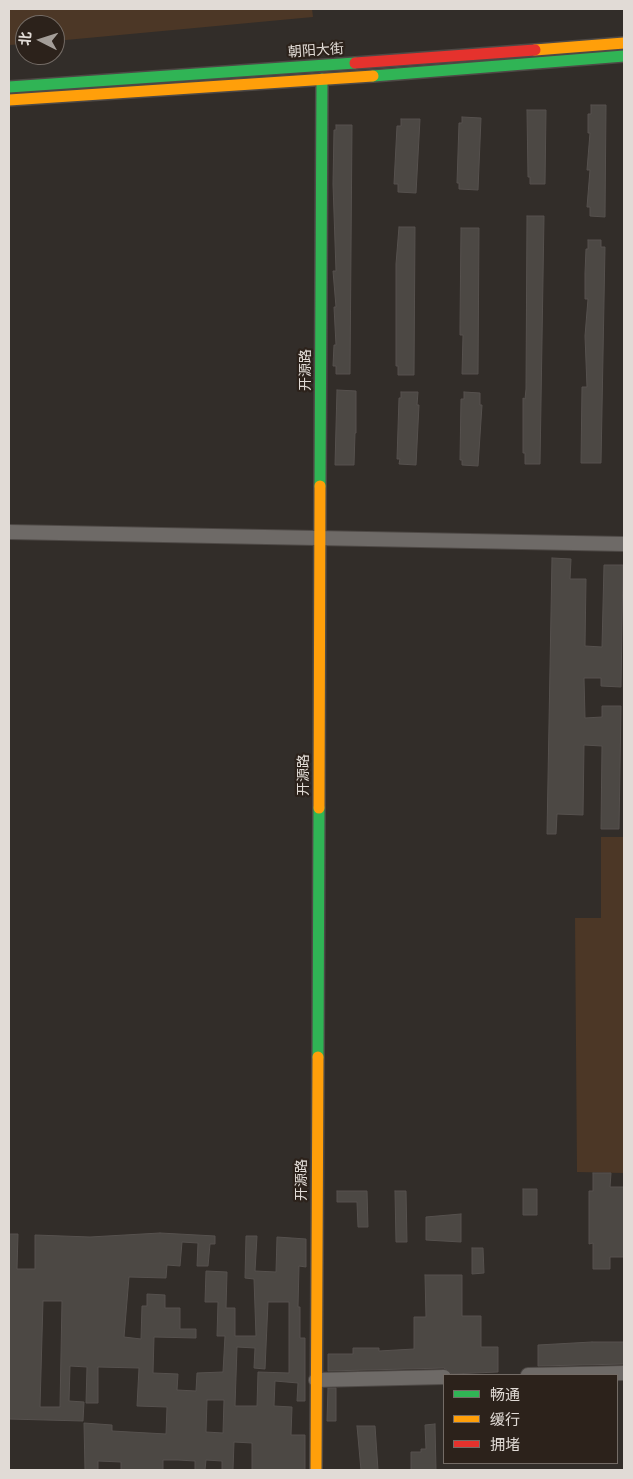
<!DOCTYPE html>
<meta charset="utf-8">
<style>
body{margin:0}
#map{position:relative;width:633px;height:1479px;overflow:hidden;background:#322d29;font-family:"Fira Sans Condensed","Noto Sans SC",sans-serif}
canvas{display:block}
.frame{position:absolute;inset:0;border:10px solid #e1dbd6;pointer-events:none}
.legend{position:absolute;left:443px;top:1374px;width:175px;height:90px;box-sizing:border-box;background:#2c221b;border:1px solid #746c66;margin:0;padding:6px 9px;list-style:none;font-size:15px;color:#e1dbd6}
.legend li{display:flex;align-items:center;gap:10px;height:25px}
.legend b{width:25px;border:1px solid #746c66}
.north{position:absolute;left:15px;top:15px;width:50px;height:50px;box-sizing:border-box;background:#2c221b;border:1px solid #746c66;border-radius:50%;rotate:275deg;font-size:14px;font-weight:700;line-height:20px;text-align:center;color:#e1dbd6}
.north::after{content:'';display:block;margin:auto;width:18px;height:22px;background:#a49e99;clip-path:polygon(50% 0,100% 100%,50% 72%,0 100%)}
</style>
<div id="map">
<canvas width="633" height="1479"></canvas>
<div class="frame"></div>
<ul class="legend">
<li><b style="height:6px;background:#30b455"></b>畅通</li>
<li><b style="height:6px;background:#ff9f0a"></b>缓行</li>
<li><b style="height:6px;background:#e5322d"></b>拥堵</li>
</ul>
<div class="north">北</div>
</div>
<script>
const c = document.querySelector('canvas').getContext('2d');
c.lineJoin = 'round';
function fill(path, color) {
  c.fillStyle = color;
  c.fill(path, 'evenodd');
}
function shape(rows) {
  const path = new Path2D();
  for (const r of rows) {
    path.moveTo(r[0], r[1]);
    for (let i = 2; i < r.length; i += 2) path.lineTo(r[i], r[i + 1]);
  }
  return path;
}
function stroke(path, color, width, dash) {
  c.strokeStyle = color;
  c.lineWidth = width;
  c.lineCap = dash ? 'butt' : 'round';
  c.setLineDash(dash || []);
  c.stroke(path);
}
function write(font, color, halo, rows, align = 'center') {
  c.font = font + ' "Fira Sans Condensed","Noto Sans SC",sans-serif';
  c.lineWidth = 4.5;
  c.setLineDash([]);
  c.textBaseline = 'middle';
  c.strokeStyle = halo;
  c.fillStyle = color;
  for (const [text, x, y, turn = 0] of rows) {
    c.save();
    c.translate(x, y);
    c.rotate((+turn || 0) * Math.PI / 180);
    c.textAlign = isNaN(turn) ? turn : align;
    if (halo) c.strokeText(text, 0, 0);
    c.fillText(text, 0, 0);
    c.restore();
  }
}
fill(shape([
 [9,9,312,9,313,17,55,41,55,25,25,25,25,44,9,45],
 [601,837,624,837,624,1173,577,1172,575,918,601,918]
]), '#4c3726');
const building = shape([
 [591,105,606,105,605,217,590,216,590,207,587,207,590,170,587,170,590,133,588,133,588,114,591,114,591,105],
 [527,110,546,110,545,184,530,184,530,177,528,177,527,110],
 [462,117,481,118,478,190,459,189,459,183,457,183,459,123,462,123,462,117],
 [401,119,420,119,416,193,398,192,398,184,394,184,397,126,401,126,401,119],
 [336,125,352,125,350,374,336,374,336,366,333,366,334,345,336,345,334,307,336,307,333,271,336,271,333,184,334,130,336,130,336,125],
 [527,216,544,216,540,464,525,464,525,453,523,453,523,398,525,399,526,389,527,216],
 [399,227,415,227,414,375,398,375,398,366,396,366,396,264,399,227],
 [461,228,479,228,478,374,462,374,463,335,460,335,460,326,461,228],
 [588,240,601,240,601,247,605,247,601,463,581,463,582,387,587,387,585,336,588,299,585,299,585,273,586,249,588,249,588,240],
 [337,390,356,391,356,433,355,433,354,465,335,465,337,390],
 [401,392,418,392,417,405,419,405,416,465,399,464,400,459,397,459,399,398,401,398,401,392],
 [464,392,480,393,480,405,482,405,478,466,462,465,462,460,460,460,461,399,464,399,464,392],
 [552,558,571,559,570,579,586,579,585,646,602,647,604,565,623,565,621,687,601,686,601,678,584,678,585,718,602,717,602,706,621,706,619,829,601,829,602,746,584,745,583,815,557,814,556,834,547,834,552,558],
 [593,1173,611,1173,610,1187,624,1187,624,1257,610,1257,610,1269,593,1269,593,1243,589,1244,589,1191,593,1191,593,1173],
 [523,1189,537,1189,537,1215,523,1215,523,1189],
 [337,1191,367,1191,368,1227,358,1227,357,1202,337,1202,337,1191],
 [395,1191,406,1191,407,1242,396,1242,395,1191],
 [461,1214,461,1242,426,1240,426,1217,461,1214],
 [160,1233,215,1236,215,1244,210,1244,208,1266,197,1266,198,1243,182,1242,180,1266,167,1265,166,1278,129,1277,124,1337,141,1339,142,1306,147,1306,147,1294,165,1295,165,1308,180,1308,180,1329,196,1329,196,1338,154,1337,153,1373,178,1374,177,1390,196,1391,197,1373,223,1372,225,1336,217,1336,218,1302,205,1302,206,1271,227,1272,226,1308,235,1308,235,1336,256,1336,254,1279,245,1278,246,1236,257,1236,255,1271,276,1272,277,1237,306,1239,306,1267,299,1266,298,1307,300,1307,300,1338,305,1338,305,1401,297,1401,298,1383,275,1381,274,1406,292,1407,291,1435,305,1435,305,1470,252,1470,252,1443,234,1442,233,1470,222,1470,222,1461,206,1460,205,1470,195,1470,195,1461,178,1460,163,1460,163,1470,121,1470,121,1462,98,1461,98,1470,85,1470,84,1423,112,1425,112,1431,166,1434,167,1407,137,1406,139,1368,98,1367,98,1403,86,1403,87,1367,70,1366,69,1401,84,1402,83,1421,9,1419,9,1234,18,1234,17,1269,35,1269,35,1235,90,1237,160,1233],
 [43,1301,62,1301,60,1407,40,1407,43,1301],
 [268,1302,289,1302,289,1373,258,1372,257,1406,235,1406,237,1347,255,1348,254,1368,265,1369,268,1302],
 [207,1400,224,1400,223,1433,206,1432,207,1400],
 [472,1248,483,1248,484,1273,472,1274,472,1248],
 [425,1275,462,1275,462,1316,481,1316,481,1347,498,1347,498,1372,452,1374,444,1368,328,1371,328,1354,353,1354,353,1348,379,1348,379,1351,414,1349,414,1317,426,1317,425,1275],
 [592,1342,624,1342,624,1364,538,1366,538,1345,592,1342],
 [328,1388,336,1388,336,1421,327,1421,328,1388],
 [435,1424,436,1470,411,1470,411,1452,421,1452,421,1449,426,1449,425,1425,435,1424],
 [357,1426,375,1426,378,1470,361,1470,357,1426]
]);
fill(building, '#4c4844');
stroke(building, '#56514e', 1);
const street = shape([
 [9,532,624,544],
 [528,1375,624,1373],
 [316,1380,444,1377]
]);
const fast = shape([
 [373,76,624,56],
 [9,87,355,63],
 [320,486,322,79],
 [318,1057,319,808]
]);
const slow = shape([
 [535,50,624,43],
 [9,100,373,76],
 [319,808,320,486],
 [316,1470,318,1057]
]);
const jam = shape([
 [355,63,535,50]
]);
stroke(street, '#4e4946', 16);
stroke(fast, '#4e4946', 14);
stroke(slow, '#4e4946', 14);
stroke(jam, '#4e4946', 14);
stroke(street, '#6e6a67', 14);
stroke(fast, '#30b455', 11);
stroke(slow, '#ff9f0a', 11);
stroke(jam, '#e5322d', 11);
write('14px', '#e1dbd6', '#2c221b', [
 ["朝阳大街",316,51,-4],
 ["开源路",306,370,-90],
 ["开源路",304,775,-90],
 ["开源路",302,1180,-90]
]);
</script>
